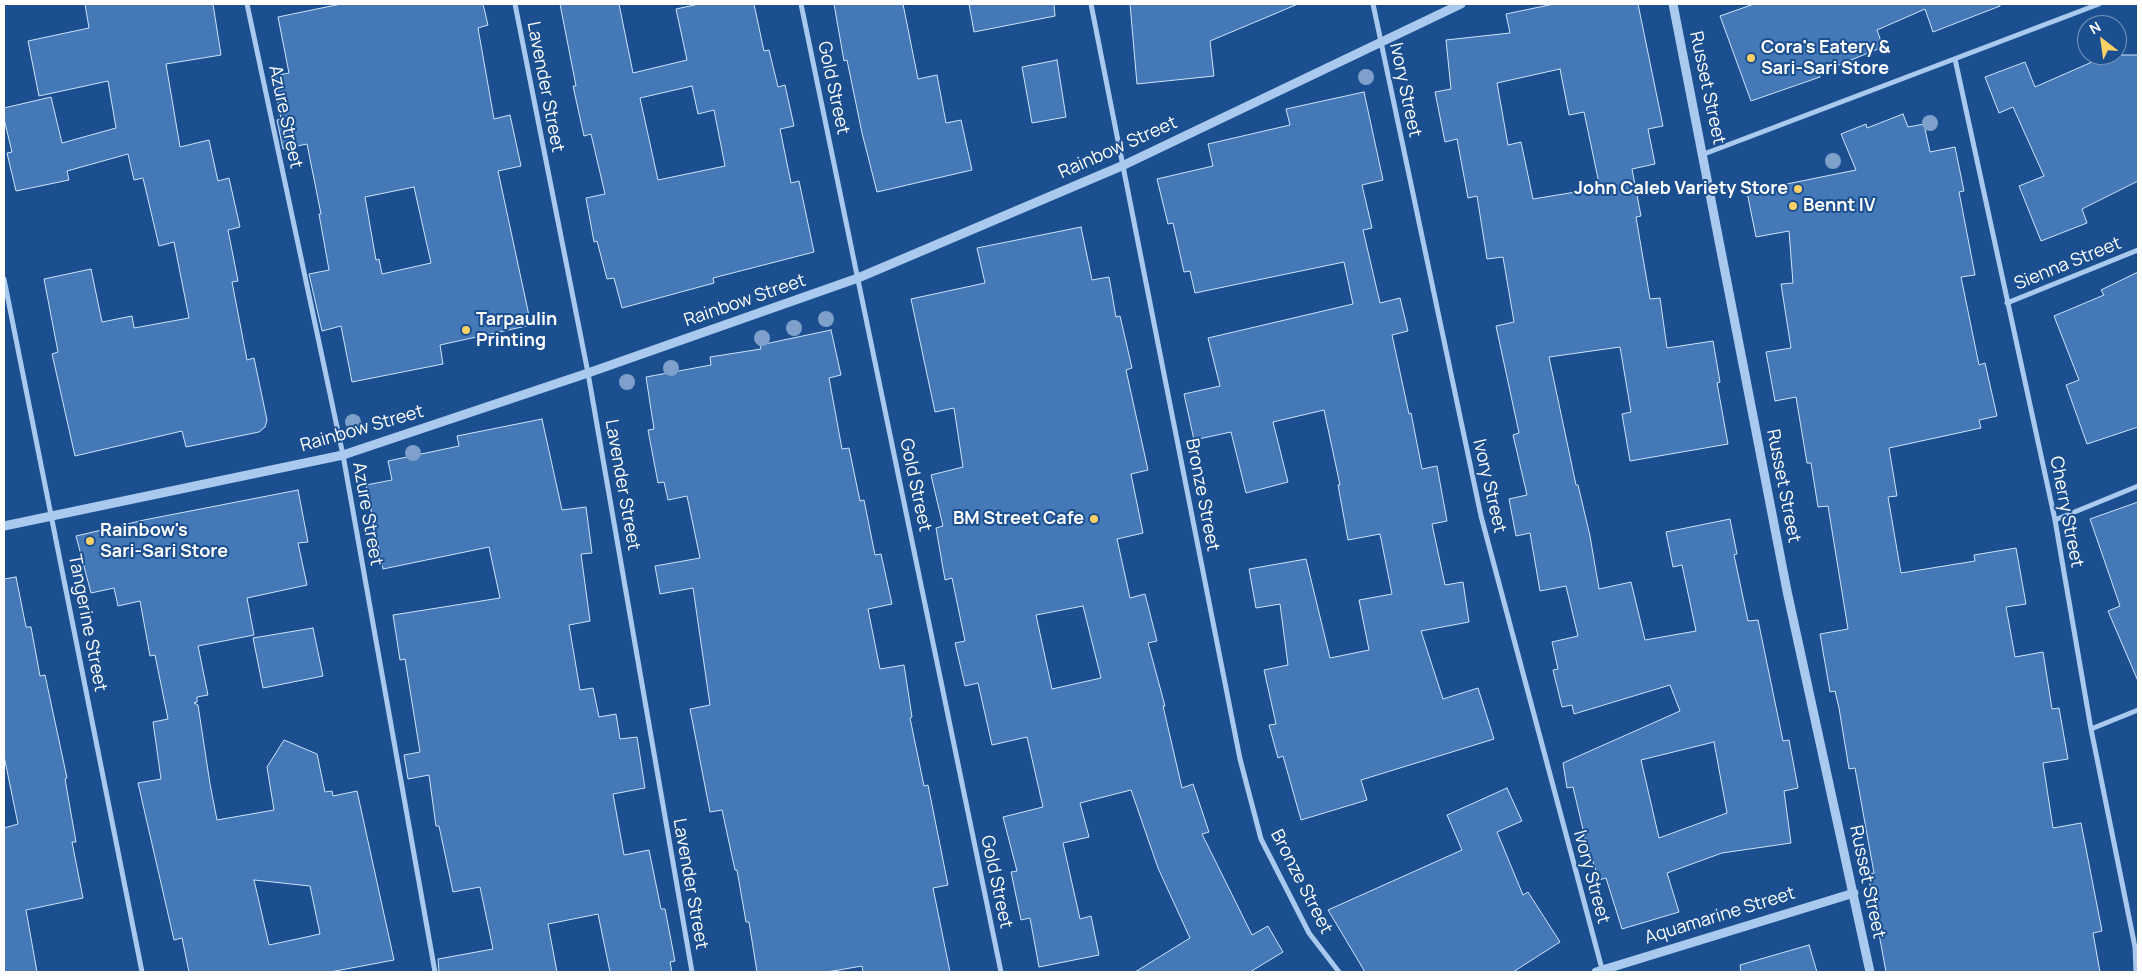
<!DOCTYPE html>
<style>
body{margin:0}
#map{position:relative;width:2142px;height:976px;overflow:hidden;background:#1b4f8f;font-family:Manrope,sans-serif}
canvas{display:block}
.frame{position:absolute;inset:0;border:5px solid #fff;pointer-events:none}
.north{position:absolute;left:2077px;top:15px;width:50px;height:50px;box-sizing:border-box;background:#1b4f8f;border:1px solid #7695bc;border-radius:50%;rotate:330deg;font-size:14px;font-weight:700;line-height:20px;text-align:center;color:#fff}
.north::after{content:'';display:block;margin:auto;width:18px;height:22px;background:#ffd166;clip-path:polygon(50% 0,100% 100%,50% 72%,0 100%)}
</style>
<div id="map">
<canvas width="2142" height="976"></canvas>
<div class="frame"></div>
<div class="north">N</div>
</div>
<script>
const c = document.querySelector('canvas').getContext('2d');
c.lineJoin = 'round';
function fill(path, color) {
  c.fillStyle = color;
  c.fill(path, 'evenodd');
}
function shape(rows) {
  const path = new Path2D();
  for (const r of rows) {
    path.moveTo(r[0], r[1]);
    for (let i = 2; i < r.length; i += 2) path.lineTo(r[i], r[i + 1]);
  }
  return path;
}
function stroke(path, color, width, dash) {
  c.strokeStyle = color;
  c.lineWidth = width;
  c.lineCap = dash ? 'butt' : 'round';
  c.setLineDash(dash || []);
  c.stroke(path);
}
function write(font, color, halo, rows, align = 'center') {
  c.font = font + ' Manrope,sans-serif';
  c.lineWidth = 4;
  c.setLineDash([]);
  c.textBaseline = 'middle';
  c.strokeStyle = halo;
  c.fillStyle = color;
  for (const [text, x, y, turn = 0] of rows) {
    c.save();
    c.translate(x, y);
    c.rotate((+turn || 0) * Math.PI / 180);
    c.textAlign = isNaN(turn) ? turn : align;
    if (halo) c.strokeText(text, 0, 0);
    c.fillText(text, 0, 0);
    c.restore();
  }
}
const building = shape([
 [85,4,213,4,221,55,166,64,180,147,209,140,218,181,229,178,240,227,228,230,238,281,232,282,247,360,254,358,267,420,265,427,259,432,186,447,182,431,75,456,52,354,58,352,44,279,91,269,102,322,132,316,134,328,189,318,174,242,159,246,143,178,134,180,128,154,67,171,69,180,16,191,7,153,12,152,4,119,4,108,51,97,62,143,116,128,108,81,39,96,28,41,89,28,85,4],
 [341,4,483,4,488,25,478,28,494,119,510,115,521,166,498,171,531,325,440,345,443,364,352,382,341,326,322,331,309,274,329,270,319,214,321,214,307,144,283,149,277,120,281,119,273,76,289,73,278,17,341,4],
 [414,187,431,263,382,274,379,259,376,260,365,197,414,187],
 [560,4,619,4,633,73,687,60,676,9,699,4,754,4,764,51,769,50,778,87,785,85,794,126,780,129,791,183,799,181,814,252,713,278,714,283,622,308,614,278,607,279,597,241,594,242,586,198,605,194,591,134,584,136,573,86,576,86,560,4],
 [692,86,698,114,714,110,725,166,658,180,640,98,692,86],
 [834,4,903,4,918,79,937,75,946,123,961,120,972,170,877,192,862,133,847,60,844,61,834,4],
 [969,4,1054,4,1055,16,974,32,969,4],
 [1130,4,1298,4,1210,41,1214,76,1137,84,1130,4],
 [1554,4,1638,4,1663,126,1648,129,1655,164,1632,169,1641,216,1636,217,1650,299,1660,298,1667,348,1713,341,1720,382,1717,383,1728,444,1630,461,1622,414,1631,412,1620,347,1549,357,1576,485,1578,485,1590,536,1599,589,1631,582,1645,640,1696,631,1682,565,1673,567,1666,532,1730,519,1737,554,1734,555,1748,621,1758,620,1783,741,1789,740,1798,788,1784,791,1791,843,1722,853,1667,873,1679,912,1622,929,1606,878,1599,880,1585,838,1573,787,1567,788,1563,763,1680,711,1670,685,1574,714,1572,705,1562,707,1553,670,1558,669,1552,642,1578,636,1566,586,1540,591,1530,533,1516,536,1509,499,1527,495,1513,435,1519,433,1496,326,1514,322,1503,257,1487,259,1477,196,1468,198,1457,139,1445,142,1435,92,1451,89,1446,40,1510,33,1506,14,1554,4],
 [1560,69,1569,115,1584,112,1600,188,1533,199,1521,142,1508,145,1497,83,1560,69],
 [1714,742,1727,813,1659,838,1641,760,1714,742],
 [1754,4,2000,4,2000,6,1933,32,1925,9,1877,30,1883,47,1819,73,1820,77,1751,101,1720,16,1754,4],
 [2108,55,2138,55,2138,181,2082,209,2087,223,2041,241,2019,186,2044,176,2013,107,1999,113,1985,77,2025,62,2035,87,2108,55],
 [1057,60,1066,117,1032,123,1022,67,1057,60],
 [1364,92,1383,180,1362,185,1372,228,1363,230,1380,303,1400,298,1408,331,1392,335,1409,414,1411,413,1422,469,1437,466,1447,521,1432,524,1445,585,1463,582,1469,622,1421,631,1443,699,1478,688,1494,739,1361,780,1367,800,1301,820,1283,756,1278,758,1269,725,1276,724,1264,670,1288,665,1280,604,1256,608,1249,569,1306,559,1330,658,1369,650,1359,600,1392,594,1380,534,1348,540,1338,485,1340,485,1324,410,1273,422,1288,482,1246,493,1231,432,1194,440,1184,394,1220,386,1208,338,1353,304,1344,262,1195,293,1190,271,1184,272,1173,223,1168,224,1157,179,1213,166,1208,144,1290,125,1286,109,1364,92],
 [1903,114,1908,127,1924,124,1930,152,1955,147,1964,191,1959,192,1975,275,1961,277,1979,365,1985,363,1997,416,1979,420,1981,428,1889,448,1897,496,1888,497,1901,573,1975,561,1974,555,2016,548,2026,604,2006,607,2015,657,2043,652,2052,709,2059,708,2068,759,2043,763,2053,828,2081,823,2102,931,2093,933,2100,972,1886,972,1868,874,1874,873,1855,768,1849,769,1839,708,1835,691,1830,692,1820,634,1848,629,1828,506,1818,507,1811,463,1807,463,1796,397,1775,401,1766,352,1791,348,1781,284,1793,283,1789,231,1756,237,1747,192,1856,170,1841,134,1866,124,1867,128,1903,114],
 [1081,227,1092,280,1109,277,1116,317,1120,316,1132,368,1126,370,1148,470,1131,474,1143,533,1117,539,1130,598,1145,594,1157,641,1148,643,1165,706,1163,706,1182,788,1193,784,1209,832,1202,834,1252,935,1268,926,1283,952,1250,972,1135,972,1190,938,1158,868,1131,790,1080,803,1089,837,1063,843,1080,919,1091,916,1099,955,1039,967,1030,918,1021,920,1011,872,1017,871,1003,817,1043,807,1027,737,992,745,978,683,965,686,955,643,965,641,952,578,945,580,936,528,943,526,931,475,963,467,954,408,935,412,911,299,985,283,977,248,1081,227],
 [1083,606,1101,678,1052,689,1036,615,1083,606],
 [2138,272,2138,427,2087,444,2066,385,2079,380,2054,316,2104,295,2101,290,2138,272],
 [831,330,841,375,829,378,842,449,849,448,860,501,864,500,875,555,881,554,892,604,868,609,880,669,904,665,912,717,910,718,924,786,928,785,948,885,933,888,950,972,863,972,862,966,827,972,757,972,749,922,746,922,737,870,735,870,722,810,710,812,690,709,710,705,693,588,660,594,655,566,700,558,687,496,668,500,664,482,658,483,648,430,654,429,646,377,711,365,710,357,761,349,760,345,831,330],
 [542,419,562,510,586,507,592,553,581,554,590,621,569,625,580,690,593,688,599,717,616,714,620,739,637,737,645,788,613,794,624,855,649,850,661,909,665,909,675,961,670,962,672,972,610,972,598,914,548,924,557,972,439,972,438,959,493,949,480,887,453,892,439,826,436,826,429,775,408,779,404,755,420,752,405,659,400,660,393,615,500,598,489,547,383,569,366,485,392,480,388,461,459,446,457,436,542,419],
 [298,490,308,542,298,543,307,585,247,598,254,635,198,646,208,695,197,697,197,702,194,703,198,705,210,784,217,820,274,810,267,767,284,740,317,754,325,792,332,791,333,796,357,791,394,960,330,972,189,972,182,938,174,940,138,783,161,779,153,722,168,719,155,655,150,656,140,601,118,606,114,588,91,593,76,536,144,520,298,490],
 [254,880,310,886,320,934,269,945,254,880],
 [2138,502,2138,681,2108,611,2120,606,2090,519,2138,502],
 [16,577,26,627,31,627,40,676,45,675,67,778,65,779,76,842,72,842,83,898,26,910,37,972,4,972,4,828,18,824,4,756,4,579,16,577],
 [313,628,323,676,263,688,253,638,313,628],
 [1507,788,1522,821,1497,832,1523,895,1528,892,1560,942,1513,972,1365,972,1328,910,1462,850,1447,815,1507,788],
 [1809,945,1817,972,1741,972,1740,965,1809,945]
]);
fill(building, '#4478b7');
stroke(building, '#cfe3fa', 1);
stroke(shape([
 [247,4,343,455,435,972],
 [515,4,588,373,692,972],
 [801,4,1001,972],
 [1091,4,1240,759,1261,839,1309,933,1339,972],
 [1373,4,1481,516,1602,969],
 [1955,59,2055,520,2091,729,2135,947,2136,972],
 [1704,154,2099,4],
 [4,279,142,972],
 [2007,303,2138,250],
 [2055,520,2138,486],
 [2091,729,2138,710]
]), '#a9c9ee', 5);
stroke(shape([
 [1673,4,1787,591,1870,972],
 [4,526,343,455,588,373,858,278,1124,165,1461,4],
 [1596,972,1854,893]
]), '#a9c9ee', 9);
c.fillStyle = '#7ea0ca';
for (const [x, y] of [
 [1366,77],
 [1930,123],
 [1833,161],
 [826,319],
 [794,328],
 [762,338],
 [671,368],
 [627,382],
 [353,422],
 [413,453]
]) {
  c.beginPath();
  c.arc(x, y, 8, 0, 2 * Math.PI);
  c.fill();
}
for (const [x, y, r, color] of [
 [1751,58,5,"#ffd166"],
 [1798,189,5,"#ffd166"],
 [1793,206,5,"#ffd166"],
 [466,330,5,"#ffd166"],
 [1094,519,5,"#ffd166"],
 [90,541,5,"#ffd166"]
]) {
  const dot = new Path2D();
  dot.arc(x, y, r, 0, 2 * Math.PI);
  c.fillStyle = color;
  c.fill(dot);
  stroke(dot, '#1b4f8f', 2);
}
write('bold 18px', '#fff', '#1b4f8f', [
 ["Cora's Eatery &",1761,48],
 ["Sari-Sari Store",1761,69],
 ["John Caleb Variety Store",1788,189,"right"],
 ["Bennt IV",1803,206],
 ["Tarpaulin",476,320],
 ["Printing",476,341],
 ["BM Street Cafe",1084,519,"right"],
 ["Rainbow's",100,531],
 ["Sari-Sari Store",100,552]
], 'left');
write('18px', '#fff', '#1b4f8f', [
 ["Lavender Street",545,87,79],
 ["Gold Street",833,88,78],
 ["Russet Street",1707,88,78],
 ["Ivory Street",1405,90,78],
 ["Azure Street",285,117,78],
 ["Rainbow Street",1118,148,-24],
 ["Sienna Street",2068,264,-22],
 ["Rainbow Street",745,301,-19],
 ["Rainbow Street",362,429,-16],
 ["Lavender Street",622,485,80],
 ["Gold Street",915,485,78],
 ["Ivory Street",1489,486,77],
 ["Russet Street",1783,486,79],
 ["Bronze Street",1202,495,79],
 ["Cherry Street",2066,512,79],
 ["Azure Street",367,514,80],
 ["Tangerine Street",87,623,79],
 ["Ivory Street",1591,877,75],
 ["Gold Street",996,882,78],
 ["Bronze Street",1301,882,63],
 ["Russet Street",1867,882,78],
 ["Lavender Street",690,884,80],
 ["Aquamarine Street",1720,916,-17]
]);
</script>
